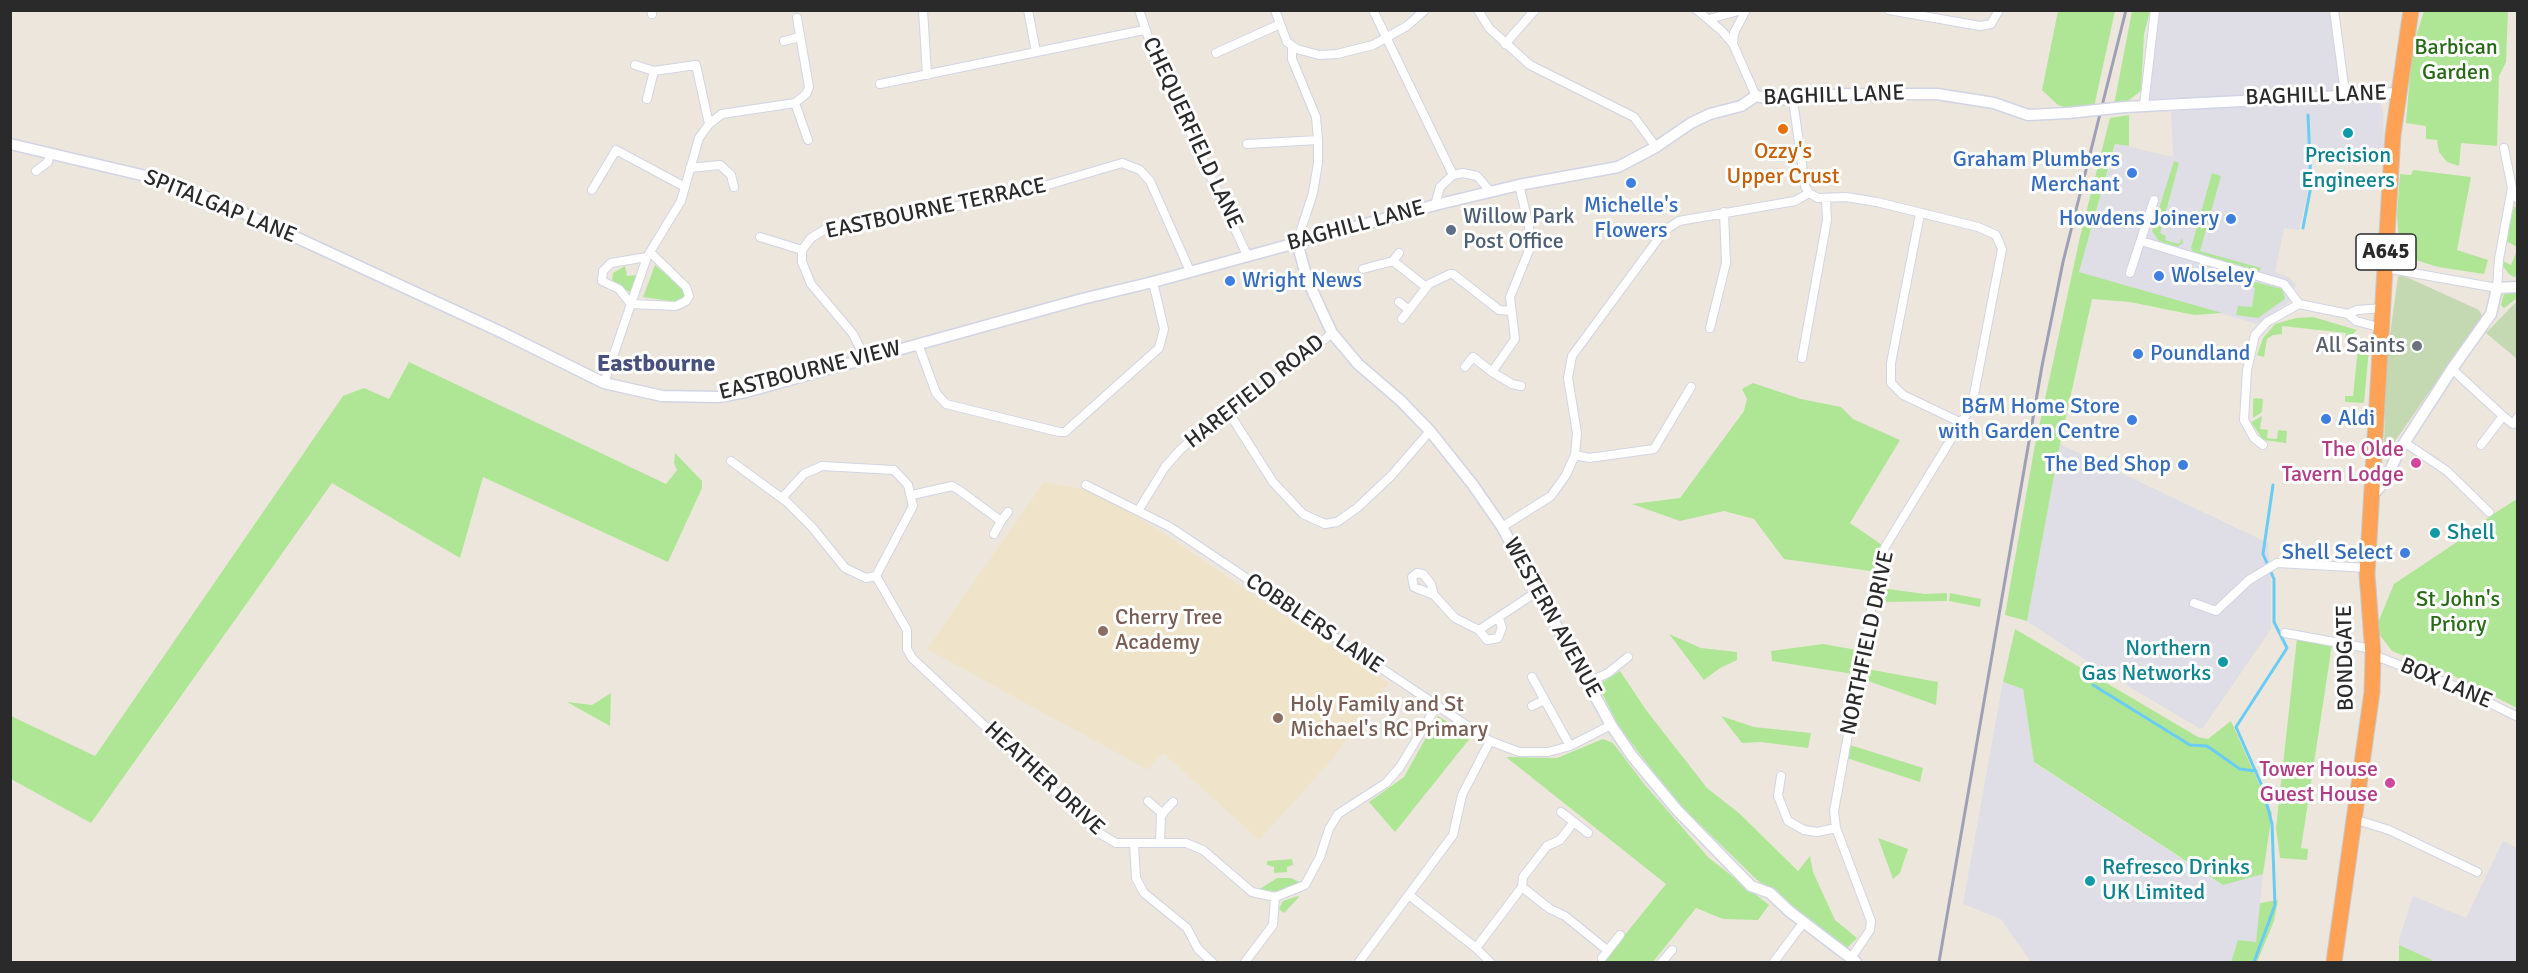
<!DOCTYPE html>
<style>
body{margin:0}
#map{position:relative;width:2528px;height:973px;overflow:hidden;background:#ede6dc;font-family:Signika,sans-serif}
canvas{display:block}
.frame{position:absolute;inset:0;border:12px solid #2a2a2a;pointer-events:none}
</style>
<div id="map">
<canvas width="2528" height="973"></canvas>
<div class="frame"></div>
</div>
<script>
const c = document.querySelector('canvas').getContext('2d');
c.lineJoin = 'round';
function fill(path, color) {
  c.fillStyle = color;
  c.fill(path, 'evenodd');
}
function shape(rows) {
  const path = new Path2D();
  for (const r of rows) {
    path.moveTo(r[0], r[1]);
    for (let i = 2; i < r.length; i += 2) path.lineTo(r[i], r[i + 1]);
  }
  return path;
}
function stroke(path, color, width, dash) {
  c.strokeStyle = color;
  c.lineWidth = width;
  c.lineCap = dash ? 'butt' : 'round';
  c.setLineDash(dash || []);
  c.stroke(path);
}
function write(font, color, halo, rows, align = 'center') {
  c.font = font + ' Signika,sans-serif';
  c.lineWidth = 6;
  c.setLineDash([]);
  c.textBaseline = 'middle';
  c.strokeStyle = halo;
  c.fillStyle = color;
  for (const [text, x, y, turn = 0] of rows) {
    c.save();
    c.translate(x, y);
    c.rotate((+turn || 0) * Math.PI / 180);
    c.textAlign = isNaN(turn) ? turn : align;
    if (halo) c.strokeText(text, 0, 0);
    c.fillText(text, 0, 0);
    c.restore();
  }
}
fill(shape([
 [2155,11,2337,11,2352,98,2376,99,2381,104,2383,114,2384,150,2366,150,2365,155,2312,154,2310,182,2299,230,2284,228,2275,272,2288,277,2296,284,2289,302,2257,324,2079,272,2116,144,2173,157,2171,103,2144,105],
 [2060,444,2268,543,2271,578,2271,629,2203,728,2199,728,2096,667,2027,621],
 [2003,682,2023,689,2034,763,2222,885,2263,874,2256,942,2238,940,2231,962,2031,962,2001,919,1963,904],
 [2503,841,2517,848,2517,962,2399,962,2399,940,2413,896,2466,918]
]), '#dfdde5');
fill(shape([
 [1044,482,1091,490,1162,532,1280,613,1389,683,1330,762,1259,840,1163,753,1148,770,927,649]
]), '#efe4ca');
fill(shape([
 [2058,11,2115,11,2094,107,2070,109,2058,105,2042,90],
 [2132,11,2150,11,2144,34,2141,91,2125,103,2114,105],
 [2424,11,2508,11,2506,62,2499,76,2497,146,2461,143,2459,166,2447,162,2439,152,2437,140,2426,139,2426,126,2406,123,2412,50],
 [2129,115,2129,146,2115,144,2079,272,2222,313,2194,315,2130,302,2092,299,2060,444,2027,621,2005,615,2034,450,2080,237,2110,118],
 [2174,161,2179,163,2160,233,2166,236,2165,240,2179,244,2182,238,2183,243,2177,247,2159,241,2152,231],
 [2413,170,2471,177,2457,250,2488,260,2484,274,2438,267,2400,255,2397,214,2400,174,2411,175],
 [2212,173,2221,176,2200,251,2261,268,2260,271,2193,252,2191,248],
 [2514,207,2517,207,2517,247,2506,241],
 [2517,250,2517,276,2514,277,2509,274,2502,265,2503,261,2511,265],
 [655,265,684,290,685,297,675,302,643,297],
 [625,266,627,276,638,275,631,293,612,280,613,273],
 [2251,281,2282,289,2285,299,2258,318,2236,315,2238,306,2252,307,2255,288,2249,286],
 [2517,290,2517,298,2504,308,2501,305,2504,293],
 [2313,317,2357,330,2345,341,2346,333,2282,326,2282,334,2273,335,2267,339,2264,357,2257,355,2263,338,2275,324,2296,318],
 [2358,348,2369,348,2364,403,2345,402,2345,396,2353,396],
 [409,362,666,484,677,470,674,463,675,453,702,481,702,488,668,562,483,477,460,558,332,483,91,823,11,779,11,716,95,756,343,396,364,388,389,399],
 [1753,383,1801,399,1841,407,1853,419,1900,440,1850,523,1885,547,1878,572,1784,559,1754,519,1724,511,1680,521,1632,504,1680,498,1744,411,1747,399,1742,389],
 [2256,398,2263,399,2262,412,2253,418,2253,399],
 [2262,416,2260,429,2268,430,2267,438,2277,439,2278,430,2287,431,2286,443,2263,440,2251,422],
 [2517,499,2517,708,2450,674,2392,651,2379,634,2377,625,2394,584,2472,532,2490,516],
 [1881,588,1925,594,1947,593,1947,601,1879,602],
 [1950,593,1981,599,1980,607,1949,601],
 [2015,629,2198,737,2208,739,2231,721,2272,813,2263,874,2223,885,2034,762,2023,689,2003,682],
 [1669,634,1701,648,1737,652,1737,660,1720,668,1704,680],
 [2297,638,2332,645,2301,848,2308,849,2307,860,2280,858,2276,828],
 [1823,644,1857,650,1853,674,1772,661,1771,651],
 [1867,669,1938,682,1936,705,1865,680],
 [1620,671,1646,710,1707,788,1740,814,1798,871,1810,856,1813,872,1835,920,1857,938,1847,948,1756,879,1675,800,1619,727,1598,685],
 [611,693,610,726,567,702,592,705],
 [1438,716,1471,737,1395,832,1369,802,1404,777],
 [1721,716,1754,727,1811,733,1808,748,1761,742,1742,743],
 [1603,739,1613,743,1645,785,1709,858,1769,905,1758,920,1723,919,1696,908,1653,962,1603,962,1666,884,1506,757,1557,758],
 [1847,744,1923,768,1920,782,1844,757],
 [1878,838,1908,849,1900,873,1893,879],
 [1292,859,1293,865,1287,867,1287,872,1274,873,1274,867,1267,865,1267,861],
 [1277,878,1291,878,1301,883,1278,892,1260,889],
 [1298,896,1299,897,1284,913,1279,909,1283,901],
 [2278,900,2274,921,2257,962,2231,962,2238,940,2256,942,2260,903],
 [2399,945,2432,960,2431,962,2399,962]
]), '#afe696');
fill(shape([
 [2402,275,2479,310,2482,316,2393,444,2384,442,2387,356,2398,277],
 [2517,301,2517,359,2486,333]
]), '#c4d8b2');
stroke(shape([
 [2303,228,2311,186,2308,115],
 [2093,685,2190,745,2207,746,2240,769,2256,771],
 [2254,962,2275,905,2272,824,2262,786,2236,727,2287,648,2274,622,2274,579,2263,554,2273,485]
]), '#6accf4', 3);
const street = shape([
 [651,10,652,14],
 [923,10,927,75],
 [1028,10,1036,52],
 [1139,10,1154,54,1247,255],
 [1275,10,1287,42,1297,49,1319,55,1337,54,1373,45,1407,26,1425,10],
 [1373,10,1453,175],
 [1478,10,1489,28,1530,65,1634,117,1656,147],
 [1697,10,1722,31,1733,44,1756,96],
 [1889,10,1980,26,1991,24,1999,10],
 [2334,10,2345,93],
 [1709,19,1742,10],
 [784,41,800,37],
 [1505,44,1535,10],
 [1733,44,1734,33,1746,10],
 [1292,46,1292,59,1316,117,1318,140,1318,163,1313,193,1297,242],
 [1216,53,1278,25],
 [635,65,654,71],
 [880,84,1144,30],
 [647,99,654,71,696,65,709,124],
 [1793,100,1805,186,1809,193,1818,198,1846,197,1877,202,1978,227,1996,235,2002,249,1972,405,1885,547,1878,572,1834,811,1836,828,1871,921,1870,930,1851,958],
 [795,103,808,140],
 [2144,105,2155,10],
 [1247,144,1318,140],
 [2504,148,2512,188,2518,199],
 [690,168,720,165,731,175,734,187],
 [36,171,48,162,50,153],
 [1519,185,1529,226,1530,248,1510,297,1515,339,1492,372,1512,384,1521,386],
 [592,190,616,150,685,187],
 [1435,205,1440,187,1453,175,1463,173,1477,176,1490,191],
 [1920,214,1891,363,1891,383,1903,395,1962,423],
 [760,237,802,250],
 [2141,241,2284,284,2299,304,2348,314,2356,321,2382,328],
 [647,257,611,263,603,271,602,281,619,289,631,304,676,306,686,301,689,296,686,287,650,252],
 [1393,261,1426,287],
 [2385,268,2497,288,2499,259,2512,188],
 [1363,269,1393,261,1399,253],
 [2130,273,2154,200],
 [1399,302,1409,310],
 [2348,314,2357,310,2383,308],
 [1402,319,1429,284,1450,274,1453,274,1499,310,1511,311],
 [1710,328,1726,263,1724,212],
 [918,344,936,393,946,404,1059,432,1065,432,1159,348,1164,329,1153,282],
 [865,358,853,334,811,284,802,262,802,250,811,238,824,230,1007,197,1122,163,1140,170,1150,181,1190,271],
 [1802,358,1827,220,1826,198],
 [1465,367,1473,357,1492,372],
 [2452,369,2503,416,2513,424,2518,417],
 [604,383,647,257,681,201,699,138,709,124,722,114,795,103,806,94,809,87,797,18],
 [1229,413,1273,482,1303,514,1325,524,1337,522,1357,508,1391,476,1430,431],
 [2404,442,2447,471,2489,512],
 [2263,445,2254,438,2244,420,2247,370,2255,335,2267,322,2299,304],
 [2481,445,2503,416],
 [1575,455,1589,458,1654,449,1691,387],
 [731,461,787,502,812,527,845,568,866,578,876,576,907,630,907,649,912,658,1099,833,1116,843,1186,843,1203,850,1252,892,1275,897,1305,885,1320,857,1329,829,1338,814,1386,783,1400,767,1436,707],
 [1086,485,1170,527,1490,741,1519,752,1548,752,1570,746,1611,725],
 [912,495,952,486,959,490,1001,521,994,534],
 [782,498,804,474,822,466,894,470,908,485,913,506,876,576],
 [1138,511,1165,467,1180,450,1200,432,1282,375,1332,333],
 [1001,521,1008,512],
 [1502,527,1551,496,1566,475,1575,455,1577,433,1568,378,1572,356,1664,231,1679,221,1795,201,1809,193],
 [1434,595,1431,584,1423,574,1417,573,1412,577,1414,587,1434,595,1455,618,1479,630,1538,591],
 [2194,603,2216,611,2249,580,2277,563,2368,568],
 [1479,630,1487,640,1498,638,1502,628,1499,618],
 [2285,633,2372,649],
 [2373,655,2457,687,2518,717],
 [1532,677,1570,746],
 [1587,683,1608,673,1628,657],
 [1532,706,1544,700],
 [1781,776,1778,796,1788,821,1804,830,1817,832,1836,828],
 [1148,801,1163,814],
 [1561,812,1588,833],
 [2354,819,2389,830,2477,872],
 [1160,843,1161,815,1173,802],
 [1134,844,1136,878,1144,893,1187,928,1198,949,1212,962],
 [1522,887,1550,909,1565,916,1607,950],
 [1409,895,1476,948,1490,962],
 [1476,948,1522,887,1523,877,1547,846,1560,840,1574,822],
 [1602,958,1620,935],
 [1245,962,1273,925,1275,897],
 [1359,962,1453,835,1462,795,1490,741],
 [1662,962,1672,950],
 [1774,962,1803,923]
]);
const secondary = shape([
 [2125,107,2398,93],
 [10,144,167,181,226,205,501,332,604,383,662,396,718,397,746,392,1082,299,1153,282,1435,205,1519,185,1618,167,1656,147,1691,123,1710,114,1741,106,1756,96,1777,100,1844,94,1937,94,1994,103,2028,115,2068,113],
 [1297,242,1307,279,1332,333,1358,364,1401,401,1430,431,1473,485,1502,527,1611,725,1632,756,1677,810,1751,886,1770,893,1789,911,1856,962],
 [2372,496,2385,481,2399,451,2452,369,2491,314,2497,288,2518,287]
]);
const highway = shape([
 [2334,962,2372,692,2373,655,2367,574,2385,268,2393,135,2411,10]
]);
stroke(street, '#d1d4e4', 10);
stroke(secondary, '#d1d4e4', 13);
stroke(highway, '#c8c8c8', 17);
stroke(street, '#fff', 8);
stroke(secondary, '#fff', 10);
stroke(highway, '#ffa255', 15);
stroke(shape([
 [1939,962,2042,366,2063,262,2126,10]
]), '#9ea1b6', 3);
const secondaryBridge = shape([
 [2068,113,2125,107]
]);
stroke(secondaryBridge, '#d1d4e4', 13, []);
stroke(secondaryBridge, '#fff', 10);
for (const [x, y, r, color] of [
 [1783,129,6,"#e8710a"],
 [2348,133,6,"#0f9aa8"],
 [2132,173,6,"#3f7fe0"],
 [1631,183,6,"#3f7fe0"],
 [2231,219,6,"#3f7fe0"],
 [1451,230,6,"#5c6f8a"],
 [2159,276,6,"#3f7fe0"],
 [1230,281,6,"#3f7fe0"],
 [2417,346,6,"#6b7280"],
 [2138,354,6,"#3f7fe0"],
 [2326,419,6,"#3f7fe0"],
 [2132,420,6,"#3f7fe0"],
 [2416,463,6,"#d1479c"],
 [2183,465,6,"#3f7fe0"],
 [2435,533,6,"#0f9aa8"],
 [2405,553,6,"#3f7fe0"],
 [1103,631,6,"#8d6e63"],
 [2223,662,6,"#0f9aa8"],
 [1278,718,6,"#8d6e63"],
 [2390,783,6,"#d1479c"],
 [2090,881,6,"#0f9aa8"]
]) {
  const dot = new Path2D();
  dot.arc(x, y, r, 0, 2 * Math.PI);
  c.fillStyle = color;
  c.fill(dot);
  stroke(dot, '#fff', 2);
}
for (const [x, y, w] of [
 [2386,252,60]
]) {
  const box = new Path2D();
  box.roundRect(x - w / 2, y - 18, w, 36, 4.5);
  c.fillStyle = '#fff';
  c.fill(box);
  stroke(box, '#2a2a2a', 1.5);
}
write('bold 21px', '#2a2a2a', null, [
 ["A645",2386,252]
]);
write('22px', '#276b17', '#fff', [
 ["Barbican",2456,48],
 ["Garden",2456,73],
 ["St John's",2458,600],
 ["Priory",2458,625]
]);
write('22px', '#2a2a2a', '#fff', [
 ["BAGHILL LANE",1834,96,-2],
 ["BAGHILL LANE",2316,96,-2],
 ["CHEQUERFIELD LANE",1192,133,65],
 ["SPITALGAP LANE",220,207,22],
 ["EASTBOURNE TERRACE",936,209,-12],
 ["BAGHILL LANE",1356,226,-15],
 ["EASTBOURNE VIEW",810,371,-14],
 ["HAREFIELD ROAD",1255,392,-38],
 ["WESTERN AVENUE",1552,618,61],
 ["COBBLERS LANE",1314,624,34],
 ["NORTHFIELD DRIVE",1868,643,-78],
 ["BONDGATE",2346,658,-91],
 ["BOX LANE",2446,684,23],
 ["HEATHER DRIVE",1044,779,43]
]);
write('22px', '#c56008', '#fff', [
 ["Ozzy's",1783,152],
 ["Upper Crust",1783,177]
]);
write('22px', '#0d838f', '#fff', [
 ["Precision",2348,156,"center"],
 ["Engineers",2348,181,"center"],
 ["Shell",2447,533],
 ["Northern",2211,649,"right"],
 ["Gas Networks",2211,674,"right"],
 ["Refresco Drinks",2102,868],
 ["UK Limited",2102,893]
], 'left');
write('22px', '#366cbe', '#fff', [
 ["Graham Plumbers",2120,160],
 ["Merchant",2120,185],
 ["Michelle's",1631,206,"center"],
 ["Flowers",1631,231,"center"],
 ["Howdens Joinery",2219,219],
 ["Wolseley",2171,276,"left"],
 ["Wright News",1242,281,"left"],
 ["Poundland",2150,354,"left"],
 ["B&M Home Store",2120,407],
 ["with Garden Centre",2120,432],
 ["Aldi",2338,419,"left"],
 ["The Bed Shop",2171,465],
 ["Shell Select",2393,553]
], 'right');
write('22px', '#4e5e75', '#fff', [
 ["Willow Park",1463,217],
 ["Post Office",1463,242]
], 'left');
write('22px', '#5b616d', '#fff', [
 ["All Saints",2405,346]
], 'right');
write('22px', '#b23c85', '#fff', [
 ["The Olde",2404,450],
 ["Tavern Lodge",2404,475],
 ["Tower House",2378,770],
 ["Guest House",2378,795]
], 'right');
write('22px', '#785e54', '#fff', [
 ["Cherry Tree",1115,618],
 ["Academy",1115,643],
 ["Holy Family and St",1290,705],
 ["Michael's RC Primary",1290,730]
], 'left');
write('bold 24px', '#48517d', '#fff', [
 ["Eastbourne",656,365]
]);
</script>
